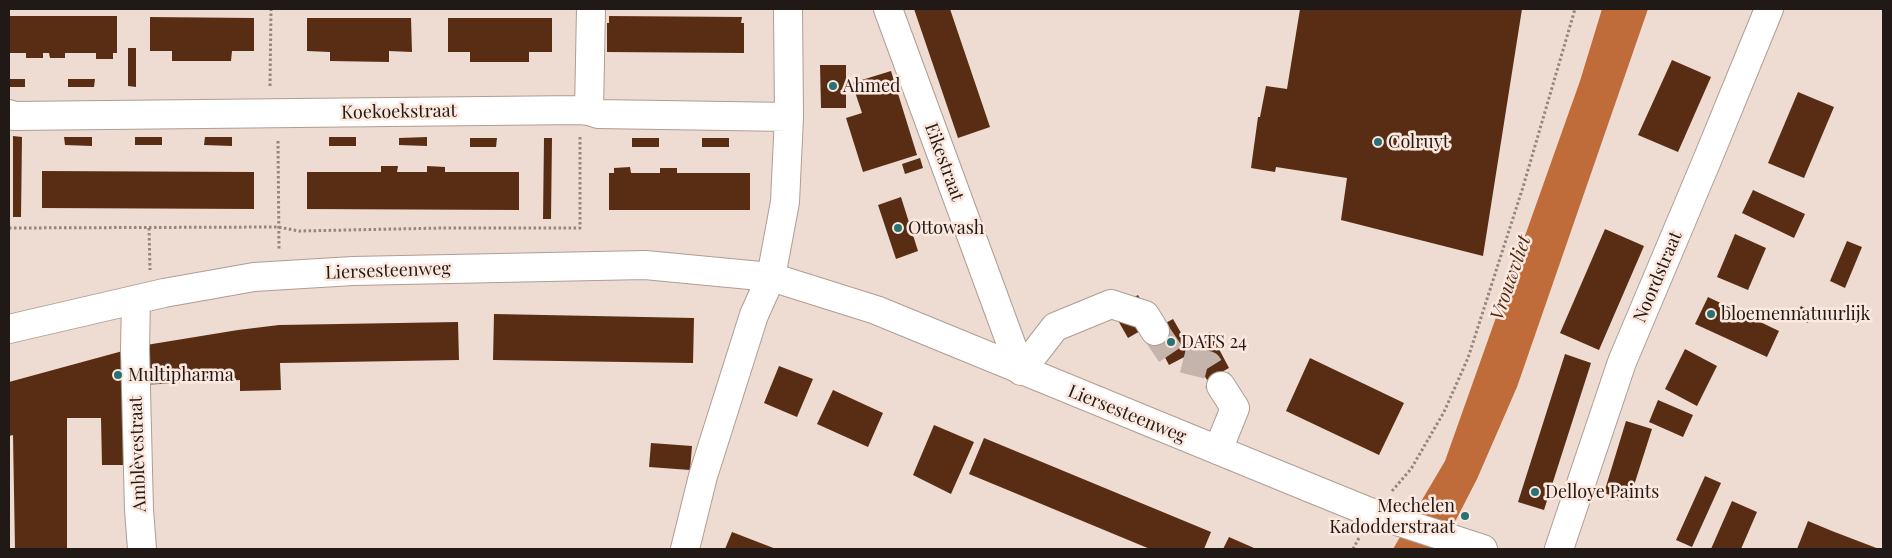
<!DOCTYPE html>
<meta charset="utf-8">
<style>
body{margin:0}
#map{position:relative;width:1892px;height:558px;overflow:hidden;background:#eedbd1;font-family:"Playfair Display",serif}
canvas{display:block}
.frame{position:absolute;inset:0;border:10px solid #201916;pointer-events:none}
</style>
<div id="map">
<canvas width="1892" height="558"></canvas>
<div class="frame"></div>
</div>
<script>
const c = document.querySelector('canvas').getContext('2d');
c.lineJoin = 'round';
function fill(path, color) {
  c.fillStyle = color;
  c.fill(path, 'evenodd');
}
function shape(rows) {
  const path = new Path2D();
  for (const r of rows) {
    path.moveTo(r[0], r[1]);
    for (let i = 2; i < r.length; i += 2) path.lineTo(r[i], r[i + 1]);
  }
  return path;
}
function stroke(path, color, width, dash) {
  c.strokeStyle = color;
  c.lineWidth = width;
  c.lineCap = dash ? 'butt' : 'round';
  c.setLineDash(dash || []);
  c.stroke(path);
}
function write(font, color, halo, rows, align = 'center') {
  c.font = font + ' "Playfair Display",serif';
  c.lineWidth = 5;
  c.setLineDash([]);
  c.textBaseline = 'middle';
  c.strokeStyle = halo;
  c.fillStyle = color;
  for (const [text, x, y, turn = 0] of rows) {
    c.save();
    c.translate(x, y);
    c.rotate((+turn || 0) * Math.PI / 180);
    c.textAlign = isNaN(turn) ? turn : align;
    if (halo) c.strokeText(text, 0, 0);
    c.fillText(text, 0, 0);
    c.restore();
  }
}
fill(shape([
 [1602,9,1648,9,1517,387,1477,479,1441,549,1393,549,1445,461,1580,81]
]), '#bf6c3a');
fill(shape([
 [914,9,950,9,990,127,958,138],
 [1300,9,1522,9,1483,256,1341,220,1347,178,1276,167,1275,172,1251,168,1258,117,1260,117,1266,86,1287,89],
 [9,16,117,16,117,53,113,53,113,59,96,59,96,53,65,53,65,58,50,58,49,53,43,53,43,58,26,58,26,53,9,53],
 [609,16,742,17,741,23,744,23,744,53,607,52,607,23,609,23],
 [150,17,254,18,254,51,232,51,231,61,172,61,172,51,150,51],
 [307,18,411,18,412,52,389,51,389,62,330,61,330,52,307,51],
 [448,18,552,18,552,52,529,52,529,62,470,62,470,52,448,52],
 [128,48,136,48,136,87,128,86],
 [1672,60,1711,77,1678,152,1638,135],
 [820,65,846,65,846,108,821,108],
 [891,71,917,155,863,172,846,118,862,113,852,83],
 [9,79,25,79,25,87,9,87],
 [68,79,95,79,94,87,68,87],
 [1798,92,1834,107,1804,178,1768,163],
 [13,136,22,137,21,217,13,217],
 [64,137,92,137,92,146,65,145],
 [135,137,162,137,162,145,135,145],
 [205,137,232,137,232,146,204,145],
 [329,137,356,137,356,146,329,146],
 [427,137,427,146,399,145,399,138],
 [470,138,497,138,496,147,470,147],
 [544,138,552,138,551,219,543,219],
 [632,138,659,138,659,147,632,147],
 [702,138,729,138,729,147,702,147],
 [920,158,923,168,905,174,902,164],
 [381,166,398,166,397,172,427,172,427,166,445,167,445,172,519,172,519,210,307,209,307,172,381,172],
 [630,167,631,173,660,173,660,168,677,168,677,173,750,173,750,210,609,210,609,173,614,173,614,168],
 [42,171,254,172,254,209,42,208],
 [1753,190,1805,214,1794,238,1742,213],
 [901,197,918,251,896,259,878,205],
 [1605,229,1644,246,1599,350,1560,333],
 [1735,234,1766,248,1748,290,1717,277],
 [1847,241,1862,247,1845,288,1830,281],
 [1138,295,1154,323,1128,338,1112,310],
 [1708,297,1779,331,1767,357,1695,324],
 [1801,306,1813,313,1808,323,1795,316],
 [494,314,694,318,693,363,493,360],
 [1173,319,1188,345,1210,332,1229,368,1207,380,1192,353,1169,365,1151,331],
 [458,322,459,360,280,363,281,390,240,391,240,380,140,385,140,346,238,330,279,325],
 [130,349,130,465,102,465,101,418,67,418,67,549,15,549,13,435,9,436,9,382],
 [1685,349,1717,366,1697,406,1665,389],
 [1565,354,1591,363,1544,510,1518,502],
 [1310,358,1404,403,1379,455,1286,411],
 [779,366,813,379,797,417,764,403],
 [833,390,883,413,868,447,817,424],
 [1658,400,1693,415,1683,437,1649,422],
 [1626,421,1652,429,1629,501,1604,493],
 [934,425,974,442,951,494,913,475],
 [984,438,1211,532,1204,549,1150,549,969,474],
 [651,443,692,446,690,470,649,467],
 [1705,476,1721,483,1692,547,1676,540],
 [1732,501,1757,512,1741,549,1711,549],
 [1808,521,1832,531,1879,549,1797,549],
 [732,532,776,549,725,549],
 [1229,537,1254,548,1253,549,1223,549]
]), '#592d13');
stroke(shape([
 [1155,331,1172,356,1208,365,1221,386]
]), '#c5b4ac', 28, [28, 14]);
const minor = shape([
 [888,9,1021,371],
 [589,111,591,9],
 [9,114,14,116,580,110,589,111,598,114,789,117],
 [136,300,135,349,139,510,142,549],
 [1021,371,1055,327,1111,304,1145,315,1155,331],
 [1218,450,1235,408,1221,386],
 [685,549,703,476,754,315,771,277,785,202,789,117,788,9],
 [1559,549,1622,362,1708,158,1769,9]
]);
const major = shape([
 [9,329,164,293,254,277,353,271,645,265,771,277,876,310,1308,487,1372,513,1483,549]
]);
stroke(minor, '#af9d93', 30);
stroke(major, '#af9d93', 30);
stroke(shape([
 [270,86,271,9],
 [278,141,279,250],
 [9,228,278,227,299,231,444,228,580,228,580,136],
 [149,228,150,270],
 [1392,491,1411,469,1444,412,1468,358,1523,187,1575,9],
 [1353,549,1360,536]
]), '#93867f', 3, [2.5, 2.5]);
stroke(minor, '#fff', 28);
stroke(major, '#fff', 28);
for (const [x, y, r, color] of [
 [833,86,5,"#277275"],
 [1378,142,5,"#277275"],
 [898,228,5,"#277275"],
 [1711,314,5,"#277275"],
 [1171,342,5,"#277275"],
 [118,375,5,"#277275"],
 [1535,492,5,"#277275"],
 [1465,516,5,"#277275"]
]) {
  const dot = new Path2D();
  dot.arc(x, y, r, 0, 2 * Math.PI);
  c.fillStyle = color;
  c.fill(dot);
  stroke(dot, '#fce8de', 2);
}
write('18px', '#201916', '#fce8de', [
 ["Ahmed",843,86],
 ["Colruyt",1388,142],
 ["Ottowash",908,228],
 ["bloemennatuurlijk",1721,314],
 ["DATS 24",1181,342],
 ["Multipharma",128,375],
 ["Delloye Paints",1545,492],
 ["Mechelen",1455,506,"right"],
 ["Kadodderstraat",1455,527,"right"]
], 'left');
write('18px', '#201916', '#fce8de', [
 ["Koekoekstraat",399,112,-1],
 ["Eikestraat",944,162,70],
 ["Liersesteenweg",388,271,-2],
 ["Noordstraat",1658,277,-67],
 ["Liersesteenweg",1127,414,22],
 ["Amblèvestraat",138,454,-92]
]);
write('italic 19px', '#4d2a16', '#fce8de', [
 ["Vrouwvliet",1511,278,-71]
]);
</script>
